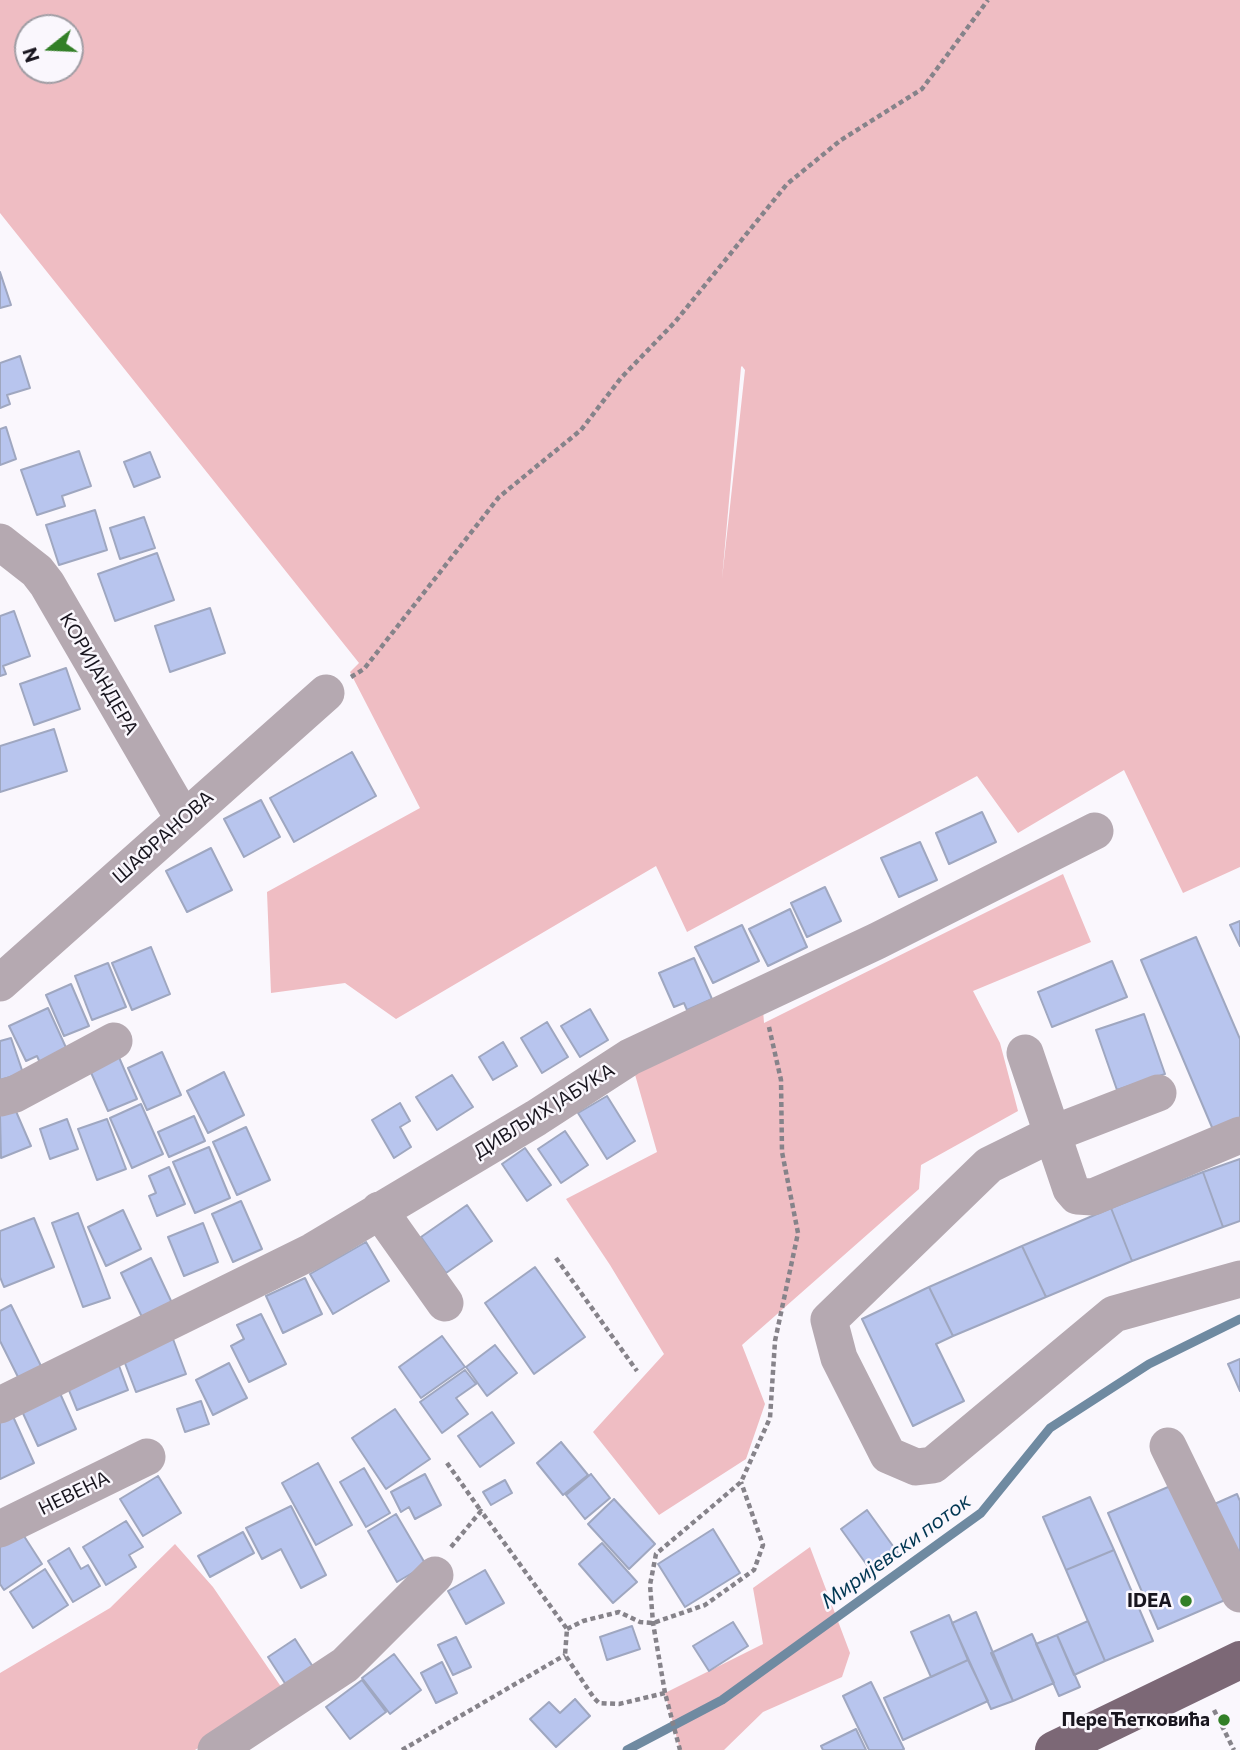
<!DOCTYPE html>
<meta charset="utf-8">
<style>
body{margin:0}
#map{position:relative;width:1240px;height:1750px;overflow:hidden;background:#faf7fd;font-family:Commissioner,sans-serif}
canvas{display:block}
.north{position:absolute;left:14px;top:14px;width:70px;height:70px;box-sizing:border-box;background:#faf7fd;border:2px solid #a09da4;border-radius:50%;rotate:252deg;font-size:19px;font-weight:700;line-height:28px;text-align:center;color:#18151e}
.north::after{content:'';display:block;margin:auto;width:24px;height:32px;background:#327f27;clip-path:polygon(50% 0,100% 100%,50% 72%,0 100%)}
</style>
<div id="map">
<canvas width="1240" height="1750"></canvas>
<div class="north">N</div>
</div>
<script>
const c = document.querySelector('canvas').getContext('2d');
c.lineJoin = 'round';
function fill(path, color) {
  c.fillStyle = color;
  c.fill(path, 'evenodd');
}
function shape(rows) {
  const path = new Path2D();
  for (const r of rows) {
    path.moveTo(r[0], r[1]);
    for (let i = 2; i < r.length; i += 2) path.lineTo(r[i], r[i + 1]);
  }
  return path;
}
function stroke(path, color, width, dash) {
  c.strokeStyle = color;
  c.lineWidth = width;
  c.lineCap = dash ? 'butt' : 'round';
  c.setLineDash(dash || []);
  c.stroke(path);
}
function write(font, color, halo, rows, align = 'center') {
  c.font = font + ' Commissioner,sans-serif';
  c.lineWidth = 5;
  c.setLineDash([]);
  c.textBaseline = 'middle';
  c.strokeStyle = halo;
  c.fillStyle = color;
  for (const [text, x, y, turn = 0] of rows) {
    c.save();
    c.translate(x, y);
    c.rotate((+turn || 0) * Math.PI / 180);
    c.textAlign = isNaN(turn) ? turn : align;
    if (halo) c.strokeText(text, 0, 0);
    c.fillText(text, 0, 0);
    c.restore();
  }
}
fill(shape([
 [0,0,1240,0,1240,867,1183,893,1124,770,1018,833,977,776,687,932,656,866,396,1019,345,983,271,993,267,892,420,808,350,672,359,663,0,213],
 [28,28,70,28,70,70,28,70],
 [742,366,745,370,722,579,741,367],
 [1063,874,1091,942,973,991,1000,1043,1018,1111,921,1165,919,1189,742,1345,765,1404,746,1459,659,1515,593,1432,664,1354,610,1265,566,1199,657,1152,630,1057,762,996,764,1023],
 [175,1544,213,1587,286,1694,195,1750,0,1750,0,1673,110,1608],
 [810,1547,850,1653,842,1677,763,1712,724,1750,680,1750,665,1693,763,1644,753,1588]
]), '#efbdc3');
stroke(shape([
 [627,1750,722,1700,981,1513,1050,1428,1149,1364,1240,1319]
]), '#6f8aa1', 9);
const building = shape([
 [0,272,11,305,0,308,0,272],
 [20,356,30,388,7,395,10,404,0,408,0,363,20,356],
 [6,427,16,459,0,465,0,429,6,427],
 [79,451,91,486,62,496,65,506,37,515,21,470,79,451],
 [150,452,160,477,134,487,124,462,150,452],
 [95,510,107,550,59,565,46,525,95,510],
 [144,517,155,548,120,559,110,528,144,517],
 [157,553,174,600,115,621,98,574,157,553],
 [210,608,225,653,170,672,155,626,210,608],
 [14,611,30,656,3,666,6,674,0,676,0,616,14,611],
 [66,668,80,709,34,725,20,684,66,668],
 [54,729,67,771,0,792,0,746,54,729],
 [352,752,376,796,294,842,270,798,352,752],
 [261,800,280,837,244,857,224,819,261,800],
 [982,812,996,842,949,864,936,833,982,812],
 [920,842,937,880,899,897,881,858,920,842],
 [211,848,232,890,187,912,166,871,211,848],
 [825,887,841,921,807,937,791,903,825,887],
 [790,909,807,947,768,966,749,929,790,909],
 [1240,921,1240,946,1230,925,1240,921],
 [742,925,759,961,713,983,695,947,742,925],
 [1196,937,1240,1039,1240,1121,1214,1132,1141,960,1196,937],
 [151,947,170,994,132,1010,112,963,151,947],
 [694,958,712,999,687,1010,684,1003,674,1007,659,973,694,958],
 [1112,961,1127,997,1052,1027,1038,992,1112,961],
 [108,963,126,1007,92,1020,75,976,108,963],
 [71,984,89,1026,64,1036,46,995,71,984],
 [48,1008,68,1052,41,1065,37,1056,26,1061,9,1026,48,1008],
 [590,1009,608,1040,580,1057,561,1026,590,1009],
 [1144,1014,1165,1074,1117,1090,1096,1030,1144,1014],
 [547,1022,568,1057,542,1073,521,1038,547,1022],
 [11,1038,23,1073,0,1080,0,1041,11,1038],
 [503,1042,517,1066,493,1080,479,1057,503,1042],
 [162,1052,181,1095,147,1110,128,1068,162,1052],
 [118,1055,137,1099,108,1111,89,1068,118,1055],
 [224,1072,244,1115,208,1133,187,1091,224,1072],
 [452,1075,473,1107,437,1130,416,1097,452,1075],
 [607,1096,635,1141,607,1159,578,1113,607,1096],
 [400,1103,410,1121,400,1127,411,1147,394,1158,372,1120,400,1103],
 [141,1104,163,1154,132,1168,110,1118,141,1104],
 [15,1109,31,1146,1,1158,0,1115,15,1109],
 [194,1116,205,1141,169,1157,158,1132,194,1116],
 [67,1119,78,1149,50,1159,40,1129,67,1119],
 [107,1119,126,1169,97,1180,78,1129,107,1119],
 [246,1127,270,1180,237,1195,213,1142,246,1127],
 [565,1131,588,1165,561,1183,538,1149,565,1131],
 [209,1147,230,1198,195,1213,173,1162,209,1147],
 [525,1148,551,1185,527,1201,502,1164,525,1148],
 [1240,1159,1240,1221,1223,1227,1203,1172,1240,1159],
 [169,1167,185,1204,157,1216,149,1196,156,1193,149,1176,169,1167],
 [1203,1172,1223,1227,1132,1261,1111,1208,1203,1172],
 [241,1201,262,1249,233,1262,212,1214,241,1201],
 [467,1205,492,1241,446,1273,421,1237,467,1205],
 [1111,1208,1132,1261,1046,1297,1022,1246,1111,1208],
 [123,1210,141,1249,106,1266,88,1227,123,1210],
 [78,1213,110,1298,83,1307,52,1223,78,1213],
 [34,1218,54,1267,4,1287,0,1277,0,1231,34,1218],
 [203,1223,218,1262,184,1276,168,1237,203,1223],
 [366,1242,389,1281,333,1314,310,1274,366,1242],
 [1022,1246,1046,1297,953,1336,929,1287,1022,1246],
 [151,1258,172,1303,142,1317,121,1273,151,1258],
 [535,1267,585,1337,534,1374,485,1303,535,1267],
 [305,1278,322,1314,283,1333,266,1296,305,1278],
 [929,1287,953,1336,936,1344,964,1401,913,1426,862,1319,929,1287],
 [11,1305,42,1368,19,1379,0,1341,0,1311,11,1305],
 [261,1314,286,1364,249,1382,231,1346,244,1339,237,1325,261,1314],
 [442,1336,465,1367,421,1398,399,1367,442,1336],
 [173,1339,186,1374,136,1392,123,1358,173,1339],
 [495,1345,517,1373,487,1396,466,1367,495,1345],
 [1240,1359,1240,1391,1228,1364,1240,1359],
 [118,1363,128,1390,77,1410,66,1383,118,1363],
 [229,1363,247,1398,213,1415,196,1380,229,1363],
 [465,1370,476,1384,456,1398,468,1414,442,1433,420,1402,465,1370],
 [59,1391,76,1429,38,1446,21,1409,59,1391],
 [201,1401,209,1424,185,1432,177,1409,201,1401],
 [395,1409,430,1459,386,1489,352,1438,395,1409],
 [11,1412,34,1463,0,1479,0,1417,11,1412],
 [492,1412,514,1443,480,1467,458,1436,492,1412],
 [561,1442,588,1475,563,1495,537,1463,561,1442],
 [318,1463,352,1525,316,1545,282,1483,318,1463],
 [364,1468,390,1513,366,1527,340,1482,364,1468],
 [425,1474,441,1505,415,1519,409,1507,401,1512,391,1492,425,1474],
 [591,1474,610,1498,585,1519,566,1495,591,1474],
 [158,1476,181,1513,143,1536,120,1499,158,1476],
 [505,1480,512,1493,491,1505,483,1492,505,1480],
 [1175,1484,1225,1600,1158,1629,1108,1513,1175,1484],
 [1237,1494,1240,1501,1240,1573,1210,1506,1237,1494],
 [1090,1497,1114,1550,1066,1570,1043,1517,1090,1497],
 [614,1499,655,1544,629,1569,588,1524,614,1499],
 [291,1506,326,1575,301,1588,281,1549,262,1559,246,1528,291,1506],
 [867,1510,898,1553,872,1572,841,1529,867,1510],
 [396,1514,426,1565,397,1582,368,1531,396,1514],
 [126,1521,143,1547,129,1555,136,1567,106,1585,83,1547,126,1521],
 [713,1529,740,1573,685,1607,658,1564,713,1529],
 [243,1532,254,1553,210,1577,198,1556,243,1532],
 [22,1533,42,1564,4,1590,0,1584,0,1547,22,1533],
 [602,1543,637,1582,613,1603,579,1564,602,1543],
 [69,1548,81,1569,88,1565,100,1586,73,1602,48,1561,69,1548],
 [1114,1550,1153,1641,1105,1661,1066,1570,1114,1550],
 [45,1569,68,1605,33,1628,10,1592,45,1569],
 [485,1570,504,1603,466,1624,448,1591,485,1570],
 [976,1612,1013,1701,991,1709,952,1623,976,1612],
 [949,1615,968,1660,931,1677,911,1632,949,1615],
 [1088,1621,1105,1661,1074,1675,1057,1635,1088,1621],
 [733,1622,748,1646,709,1671,693,1646,733,1622],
 [632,1626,640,1649,607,1660,600,1637,632,1626],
 [1032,1634,1054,1683,1013,1701,991,1653,1032,1634],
 [1057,1635,1080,1687,1059,1696,1036,1644,1057,1635],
 [456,1637,471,1667,453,1675,438,1645,456,1637],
 [295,1639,315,1670,288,1688,268,1657,295,1639],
 [394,1654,421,1690,390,1714,362,1678,394,1654],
 [968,1660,988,1701,903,1740,884,1698,968,1660],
 [442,1662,457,1693,436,1703,421,1673,442,1662],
 [362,1680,386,1712,350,1739,326,1707,362,1680],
 [871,1682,904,1749,902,1750,869,1750,843,1696,871,1682],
 [575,1699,590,1716,556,1747,530,1719,549,1702,560,1713,575,1699],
 [856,1729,866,1750,823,1750,821,1746,856,1729]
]);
fill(building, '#b8c5ee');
stroke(building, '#9fa7c0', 2);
stroke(shape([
 [351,677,364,669,499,497,581,430,621,378,675,322,787,184,841,140,922,89,988,0],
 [556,1258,637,1371],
 [447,1463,481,1511],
 [451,1547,481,1511,567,1629,565,1655,594,1698,599,1703,619,1704,665,1693,680,1750],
 [567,1629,583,1621,619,1612,640,1622,653,1623,705,1605,754,1570,763,1545,741,1482],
 [665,1693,653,1623,650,1585,656,1554,741,1482,770,1418,775,1341,798,1233,782,1152,781,1080,769,1027],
 [1214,1710,1234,1750],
 [402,1750,565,1655]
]), '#86838a', 4.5, [5, 3.5]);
stroke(shape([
 [0,542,37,571,47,584,183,818],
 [0,983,326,693],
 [1025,1053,1071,1189,1077,1196,1093,1197,1240,1135],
 [1158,1093,1052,1134,989,1165,829,1320,839,1358,888,1455,916,1467,933,1465,1114,1314,1240,1279],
 [0,1098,15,1094,114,1041],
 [379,1210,445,1303],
 [0,1405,313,1251,536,1118,630,1057,877,941,1095,831],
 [1168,1446,1240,1594],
 [0,1529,147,1457],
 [216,1750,345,1665,435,1575]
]), '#b5a9b1', 37);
stroke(shape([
 [1054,1750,1240,1660]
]), '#7c6876', 38);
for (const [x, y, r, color] of [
 [1186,1601,7,"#327f27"],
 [1224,1720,7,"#327f27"]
]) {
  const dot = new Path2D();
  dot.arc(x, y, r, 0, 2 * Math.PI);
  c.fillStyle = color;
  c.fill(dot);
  stroke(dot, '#faf7fd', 2.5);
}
write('19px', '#18151e', '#faf7fd', [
 ["КОРИЈАНДЕРА",99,674,60],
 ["ШАФРАНОВА",163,837,-42],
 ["ДИВЉИХ ЈАБУКА",544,1111,-32],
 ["НЕВЕНА",74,1493,-26]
]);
write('bold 19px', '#18151e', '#faf7fd', [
 ["IDEA",1172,1601],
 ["Пере Ћетковића",1210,1720]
], 'right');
write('italic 21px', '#003652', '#faf7fd', [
 ["Миријевски поток",896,1551,-36]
]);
</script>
